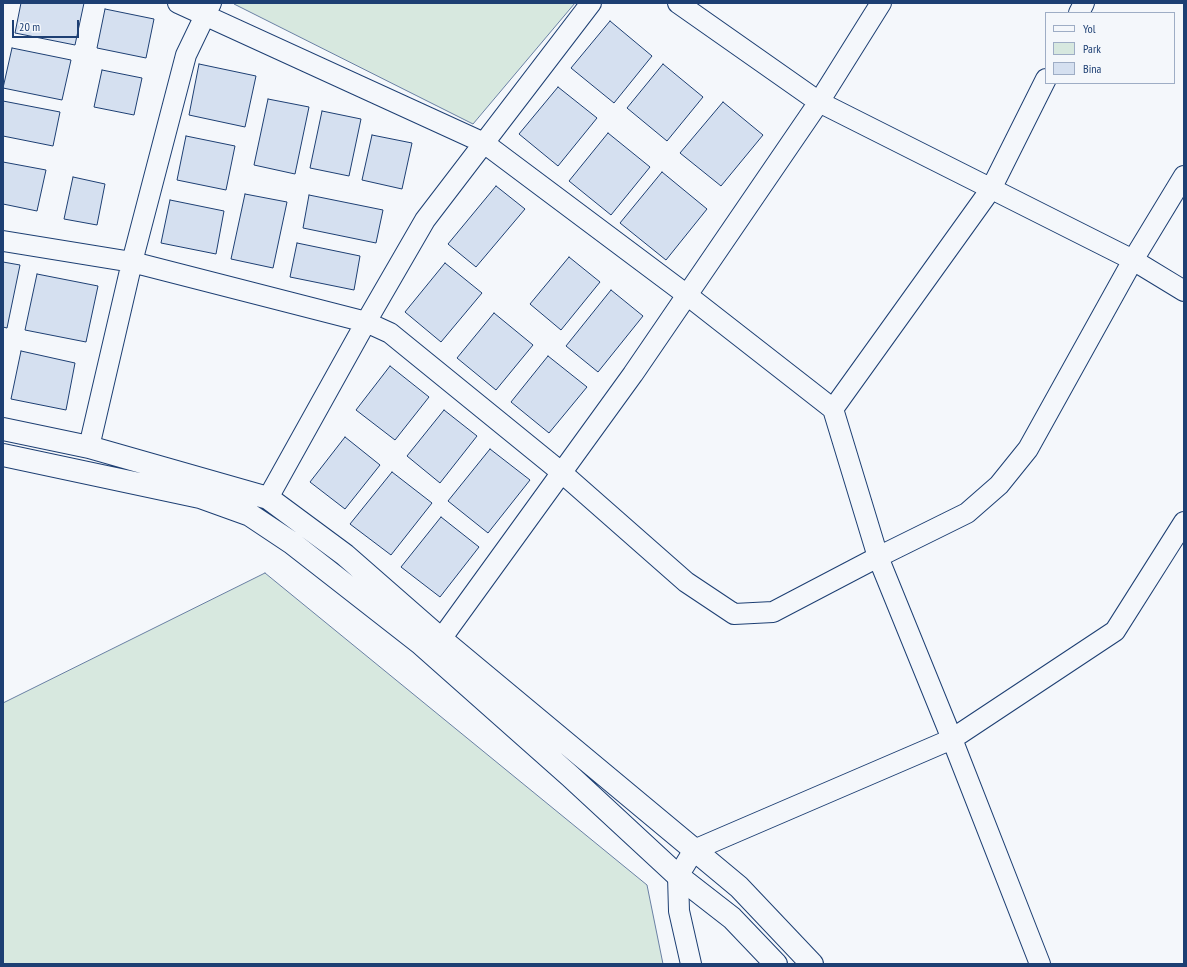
<!DOCTYPE html>
<style>
body{margin:0}
#map{position:relative;width:1187px;height:967px;overflow:hidden;background:#f4f7fb;font-family:"PT Sans Narrow",sans-serif}
canvas{display:block}
.frame{position:absolute;inset:0;border:4px solid #1d3f73;pointer-events:none}
.legend{position:absolute;left:1045px;top:12px;width:130px;height:72px;box-sizing:border-box;background:#f4f7fb;border:1px solid #9eadc5;margin:0;padding:5px 7px;list-style:none;font-size:12px;color:#1d3f73}
.legend li{display:flex;align-items:center;gap:8px;height:20px}
.legend b{width:20px;border:1px solid #9eadc5}
.scale{position:absolute;left:12px;top:20px;width:67px;height:18px;box-sizing:border-box;border:2px solid #1d3f73;border-top:0;padding-left:5px;font-size:12px;line-height:14px;white-space:nowrap;color:#1d3f73;-webkit-text-stroke:3px #f4f7fb;paint-order:stroke}
</style>
<div id="map">
<canvas width="1187" height="967"></canvas>
<div class="frame"></div>
<ul class="legend">
<li><b style="height:5px;background:#f4f7fb"></b>Yol</li>
<li><b style="height:11px;background:#d7e8df"></b>Park</li>
<li><b style="height:11px;background:#d5e0f0"></b>Bina</li>
</ul>
<div class="scale">20 m</div>
</div>
<script>
const c = document.querySelector('canvas').getContext('2d');
c.lineJoin = 'round';
function fill(path, color) {
  c.fillStyle = color;
  c.fill(path, 'evenodd');
}
function shape(rows) {
  const path = new Path2D();
  for (const r of rows) {
    path.moveTo(r[0], r[1]);
    for (let i = 2; i < r.length; i += 2) path.lineTo(r[i], r[i + 1]);
  }
  return path;
}
function stroke(path, color, width, dash) {
  c.strokeStyle = color;
  c.lineWidth = width;
  c.lineCap = dash ? 'butt' : 'round';
  c.setLineDash(dash || []);
  c.stroke(path);
}
const green = shape([
 [234,3,575,3,473,124,234,4,234,3],
 [265,573,647,885,663,964,3,964,3,703,265,573]
]);
fill(green, '#d7e8df');
stroke(green, '#687fa3', 1);
const building = shape([
 [21,3,84,3,75,45,15,33,21,3],
 [105,9,154,19,146,58,97,48,105,9],
 [610,21,652,56,614,103,571,68,610,21],
 [12,48,71,60,62,100,3,88,12,48],
 [199,64,256,76,245,127,189,115,199,64],
 [663,64,703,97,667,141,627,108,663,64],
 [102,70,142,78,134,115,94,107,102,70],
 [558,87,597,118,558,166,519,134,558,87],
 [268,99,309,107,295,174,254,165,268,99],
 [3,101,60,112,53,146,3,136,3,101],
 [723,102,763,135,721,186,680,153,723,102],
 [322,111,361,119,349,176,310,168,322,111],
 [608,133,650,167,611,215,569,181,608,133],
 [372,135,412,143,402,189,362,180,372,135],
 [186,136,235,146,226,190,177,180,186,136],
 [3,162,46,170,37,211,3,204,3,162],
 [662,172,707,209,666,260,620,223,662,172],
 [73,177,105,184,97,225,64,219,73,177],
 [496,186,525,209,476,267,448,244,496,186],
 [245,194,287,202,273,268,231,259,245,194],
 [309,195,383,210,376,243,303,228,309,195],
 [170,200,224,211,216,254,161,243,170,200],
 [297,243,360,256,354,290,290,277,297,243],
 [569,257,600,282,561,330,530,304,569,257],
 [3,262,20,265,7,328,3,327,3,262],
 [445,263,482,293,441,342,405,312,445,263],
 [37,274,98,286,86,342,25,330,37,274],
 [611,290,643,316,598,372,566,346,611,290],
 [494,313,533,345,496,390,457,358,494,313],
 [21,351,75,363,66,410,11,399,21,351],
 [548,356,587,387,549,433,511,402,548,356],
 [390,366,429,397,395,440,356,410,390,366],
 [444,410,477,436,440,483,407,456,444,410],
 [345,437,380,465,345,509,310,482,345,437],
 [490,449,530,480,488,533,448,501,490,449],
 [392,472,432,503,391,555,350,524,392,472],
 [441,517,479,547,440,597,401,567,441,517]
]);
fill(building, '#d5e0f0');
stroke(building, '#1d3f73', 1);
const street = shape([
 [178,3,484,143,687,295,833,409,878,557,952,739,1040,964],
 [881,3,819,102,1133,260,1184,291],
 [1079,13,1084,3],
 [3,241,132,262,366,322,390,333,561,472,686,582,734,614,773,612,878,557,967,513,999,485,1028,449,1133,260,1184,176],
 [833,409,991,189,1046,79],
 [89,447,132,262,186,55,211,3],
 [268,498,366,322,425,220,591,3],
 [441,639,633,374,819,102,678,3],
 [691,964,679,911,678,876,694,850,952,739,1115,631,1184,522]
]);
const secondary = shape([
 [3,429,89,447,268,498,345,555,441,639,739,887,812,964],
 [3,455,200,497,250,515,292,543,420,643,570,776,678,876,732,918,776,964]
]);
stroke(street, '#1d3f73', 22);
stroke(secondary, '#1d3f73', 24);
stroke(street, '#f4f7fb', 20);
stroke(secondary, '#f4f7fb', 22);
</script>
